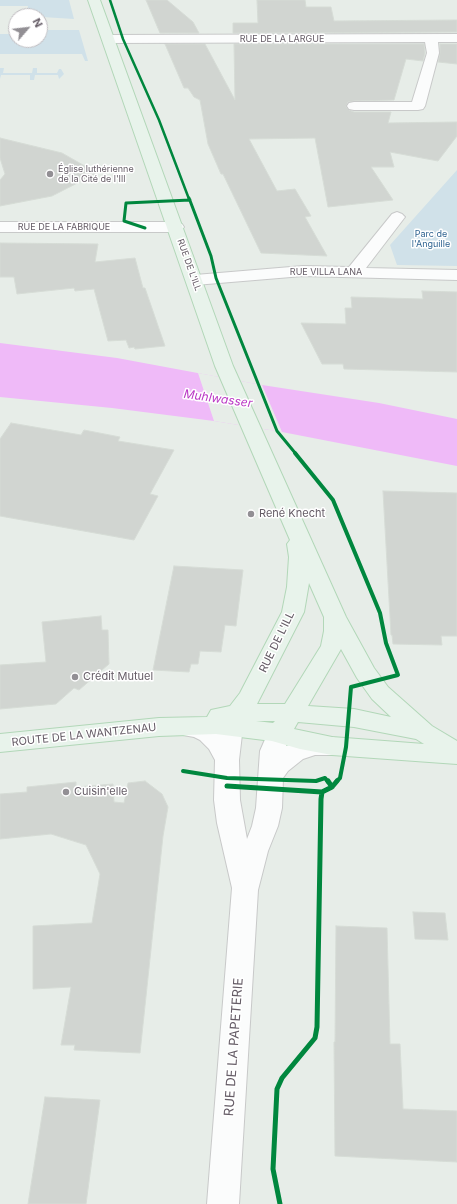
<!DOCTYPE html>
<meta charset="utf-8">
<style>
body{margin:0}
#map{position:relative;width:457px;height:1204px;overflow:hidden;background:#e7ede8;font-family:Inter,sans-serif}
canvas{display:block}
.north{position:absolute;left:8px;top:8px;width:40px;height:40px;box-sizing:border-box;background:#fff;border:1px solid #c1bec2;border-radius:50%;rotate:62deg;font-size:11px;font-weight:700;line-height:16px;text-align:center;color:#655c66}
.north::after{content:'';display:block;margin:auto;width:14px;height:18px;background:#928f94;clip-path:polygon(50% 0,100% 100%,50% 72%,0 100%)}
</style>
<div id="map">
<canvas width="457" height="1204"></canvas>
<div class="north">N</div>
</div>
<script>
const c = document.querySelector('canvas').getContext('2d');
c.lineJoin = 'round';
function fill(path, color) {
  c.fillStyle = color;
  c.fill(path, 'evenodd');
}
function shape(rows) {
  const path = new Path2D();
  for (const r of rows) {
    path.moveTo(r[0], r[1]);
    for (let i = 2; i < r.length; i += 2) path.lineTo(r[i], r[i + 1]);
  }
  return path;
}
function stroke(path, color, width, dash) {
  c.strokeStyle = color;
  c.lineWidth = width;
  c.lineCap = dash ? 'butt' : 'round';
  c.setLineDash(dash || []);
  c.stroke(path);
}
function write(font, color, halo, rows, align = 'center') {
  c.font = font + ' Inter,sans-serif';
  c.lineWidth = 3;
  c.setLineDash([]);
  c.textBaseline = 'middle';
  c.strokeStyle = halo;
  c.fillStyle = color;
  for (const [text, x, y, turn = 0] of rows) {
    c.save();
    c.translate(x, y);
    c.rotate((+turn || 0) * Math.PI / 180);
    c.textAlign = isNaN(turn) ? turn : align;
    if (halo) c.strokeText(text, 0, 0);
    c.fillText(text, 0, 0);
    c.restore();
  }
}
fill(shape([
 [0,0,69,0,74,19,26,16,28,6,0,6],
 [40,30,79,30,88,61,85,61,82,54,0,54,0,34,16,34,16,40,40,40],
 [0,68,4,68,3,73,32,73,33,68,37,68,37,73,57,73,59,69,61,69,64,74,59,79,58,75,35,75,34,80,30,80,30,75,1,75,0,79],
 [457,170,457,266,397,265,390,245]
]), '#d0e1e9');
fill(shape([
 [0,343,117,358,262,385,379,403,457,419,457,466,282,432,214,421,112,408,0,397]
]), '#efbaf8');
fill(shape([
 [198,373,262,385,282,432,214,421]
]), '#e7ede8');
const building = shape([
 [146,0,167,0,193,22,199,33,160,33,146,0],
 [257,0,305,0,306,7,331,7,334,21,457,20,457,32,233,33,233,23,258,23,257,0],
 [165,44,205,44,235,100,234,44,424,44,425,53,423,61,406,59,394,100,354,101,348,102,346,107,349,110,354,112,391,112,388,123,457,122,457,136,438,161,390,152,394,167,371,167,393,200,328,207,315,138,249,139,277,191,295,189,311,216,305,217,327,256,261,253,223,174,221,174,208,144,200,100,194,97,188,88,184,88,165,44],
 [440,44,457,44,457,64,438,62,440,53,440,44],
 [0,138,62,153,97,173,52,196,0,206,0,180,5,174,0,158,0,138],
 [0,243,98,244,95,262,135,258,143,288,145,288,165,346,135,349,134,347,129,348,126,340,108,341,94,289,75,291,74,288,17,294,14,277,0,277,0,243],
 [422,291,457,292,457,372,344,369,343,364,322,364,301,323,346,324,345,308,352,308,351,297,423,299,422,291],
 [11,423,81,435,84,430,120,437,118,441,174,450,150,494,158,496,134,540,0,516,0,439,11,423],
 [383,491,457,493,457,636,441,636,442,645,393,644,392,635,391,635,383,491],
 [174,566,243,570,236,626,225,625,221,652,200,651,198,664,191,664,189,672,153,670,174,566],
 [101,616,102,630,108,630,109,664,79,690,74,688,56,704,0,709,0,665,46,662,42,622,101,616],
 [145,781,162,794,168,807,163,836,140,1053,74,1050,75,1045,61,1045,71,987,33,989,33,926,92,923,100,874,86,845,51,834,0,839,0,794,27,792,27,787,76,782,76,787,113,784,114,802,124,803,128,783,145,781],
 [413,912,445,913,448,940,415,939,413,912],
 [336,926,387,928,390,1044,400,1044,403,1109,457,1111,457,1162,335,1156,334,1042,335,1042,336,926],
 [45,1097,100,1100,86,1204,28,1204,45,1097]
]);
fill(building, '#d1d5d1');
stroke(building, '#d6dcd6', 1);
const minor = shape([
 [457,34,457,42,438,42,439,53,425,106,423,109,418,110,354,110,349,109,347,106,349,103,354,102,412,102,427,53,425,42,108,43,104,42,102,39,104,36,108,35,457,34],
 [397,212,402,214,405,217,366,268,457,270,457,280,303,276,195,285,189,284,187,280,189,276,195,275,303,266,349,267,392,214,397,212],
 [0,222,176,222,182,224,184,227,182,230,176,232,0,232,0,222],
 [231,717,240,720,243,726,239,760,240,800,247,839,252,826,256,808,260,751,270,728,279,725,288,728,291,734,286,746,313,737,332,737,341,740,344,746,341,752,332,755,315,755,303,759,288,771,283,778,282,808,278,826,268,851,258,890,239,1204,207,1204,232,888,217,823,214,800,215,760,209,749,200,740,194,737,172,733,169,727,172,721,181,718,198,720,219,729,222,720,231,717]
]);
const major = shape([
 [88,0,100,0,233,366,346,617,374,668,388,687,432,726,457,741,457,764,332,755,300,749,272,741,216,734,159,736,0,752,0,734,159,718,207,717,211,710,230,706,240,693,282,612,287,587,289,557,287,544,290,540,215,366,88,0],
 [309,583,324,617,324,631,321,646,285,704,257,704,304,612,309,583],
 [341,649,357,678,372,699,391,717,354,709,308,706,341,649],
 [256,721,275,721,273,723,256,721],
 [298,722,354,727,416,739,424,744,332,737,294,729,298,722]
]);
stroke(minor, '#c8c9c9', 2);
stroke(major, '#b2d7b8', 2);
fill(minor, '#fbfcfc');
fill(major, '#e8f3eb');
stroke(shape([
 [110,0,123,39,159,120,189,199]
]), '#00873e', 2.5);
stroke(shape([
 [189,198,211,256,216,278,277,431,296,454],
 [145,228,124,221,126,203,190,200]
]), '#00873e', 3);
stroke(shape([
 [295,453,333,500,380,613,386,643,398,675,351,687,346,747,340,778,336,782],
 [183,771,227,778,316,781,325,778,328,782]
]), '#00873e', 4);
stroke(shape([
 [328,781,332,787],
 [227,786,322,792],
 [280,1204,273,1169,277,1089,282,1078,315,1038,317,1027,321,799,322,792,332,787,337,781]
]), '#00873e', 5);
for (const [x, y, r, color] of [
 [50,174,4,"#928f94"],
 [251,514,4,"#928f94"],
 [75,677,4,"#928f94"],
 [66,792,4,"#928f94"]
]) {
  const dot = new Path2D();
  dot.arc(x, y, r, 0, 2 * Math.PI);
  c.fillStyle = color;
  c.fill(dot);
  stroke(dot, '#fff', 1.5);
}
write('9px', '#655c66', '#fff', [
 ["RUE DE LA LARGUE",282,39],
 ["RUE DE LA FABRIQUE",64,227],
 ["RUE DE L'ILL",189,265,70],
 ["RUE VILLA LANA",326,272]
]);
write('9px', '#655c66', '#fff', [
 ["Église luthérienne",58,169],
 ["de la Cité de l'Ill",58,179]
], 'left');
write('9px', '#306491', '#fff', [
 ["Parc de",431,234],
 ["l'Anguille",431,244]
]);
write('11px', '#655c66', '#fff', [
 ["René Knecht",259,514],
 ["Crédit Mutuel",83,677],
 ["Cuisin'elle",74,792]
], 'left');
write('11px', '#655c66', '#fff', [
 ["RUE DE L'ILL",277,642,-64],
 ["ROUTE DE LA WANTZENAU",84,735,-6]
]);
write('italic 12px', '#ba39c5', '#fff', [
 ["Muhlwasser",218,399,8]
]);
write('13px', '#655c66', '#fff', [
 ["RUE DE LA PAPETERIE",234,1047,-86]
]);
</script>
